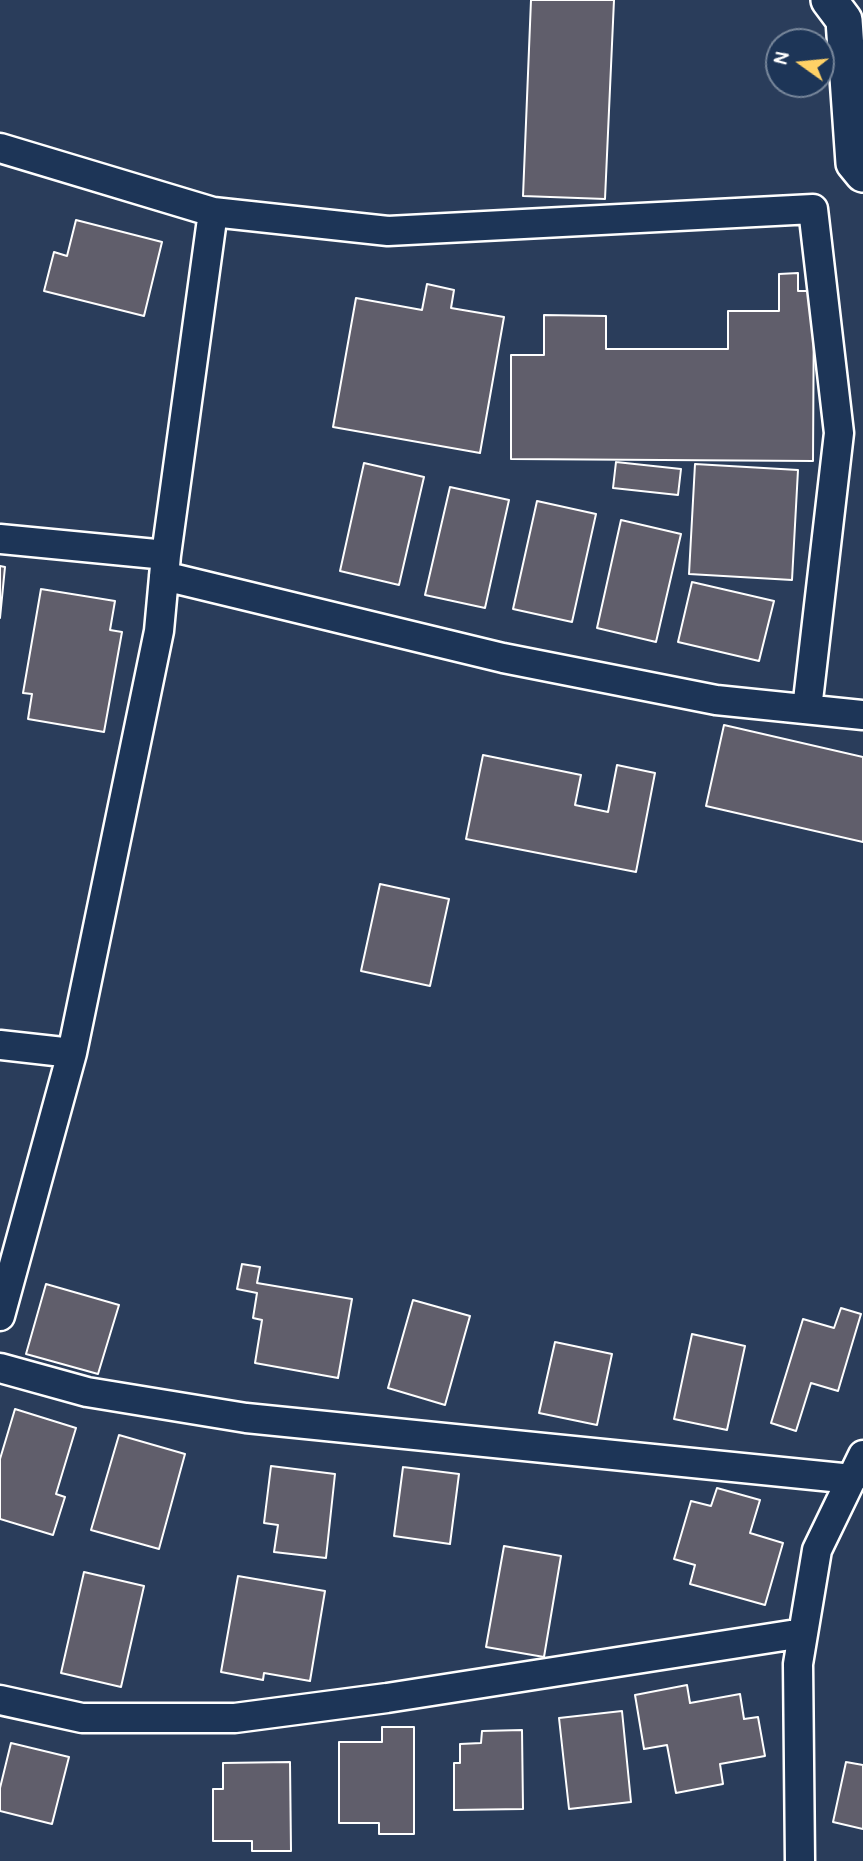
<!DOCTYPE html>
<style>
body{margin:0}
#map{position:relative;width:863px;height:1861px;overflow:hidden;background:#2a3d5b;font-family:Pangolin,sans-serif}
canvas{display:block}
.north{position:absolute;left:765px;top:28px;width:70px;height:70px;box-sizing:border-box;background:#1d3557;border:2px solid #77869a;border-radius:50%;rotate:285deg;font-size:19px;font-weight:700;line-height:28px;text-align:center;color:#fff}
.north::after{content:'';display:block;margin:auto;width:24px;height:32px;background:#ffd166;clip-path:polygon(50% 0,100% 100%,50% 72%,0 100%)}
</style>
<div id="map">
<canvas width="863" height="1861"></canvas>
<div class="north">N</div>
</div>
<script>
const c = document.querySelector('canvas').getContext('2d');
c.lineJoin = 'round';
function fill(path, color) {
  c.fillStyle = color;
  c.fill(path, 'evenodd');
}
function shape(rows) {
  const path = new Path2D();
  for (const r of rows) {
    path.moveTo(r[0], r[1]);
    for (let i = 2; i < r.length; i += 2) path.lineTo(r[i], r[i + 1]);
  }
  return path;
}
function stroke(path, color, width, dash) {
  c.strokeStyle = color;
  c.lineWidth = width;
  c.lineCap = dash ? 'butt' : 'round';
  c.setLineDash(dash || []);
  c.stroke(path);
}
const building = shape([
 [531,0,614,0,605,199,523,196,531,0],
 [76,220,162,242,144,316,44,291,54,252,67,256,76,220],
 [798,273,798,291,814,291,813,461,511,459,511,355,544,355,544,315,606,316,606,349,728,349,728,311,779,311,779,274,798,273],
 [427,284,454,290,451,308,504,317,480,453,333,427,356,298,422,310,427,284],
 [616,462,681,469,678,495,613,488,616,462],
 [364,463,424,477,399,585,340,571,364,463],
 [695,464,798,470,792,580,689,574,695,464],
 [450,487,509,500,485,608,425,595,450,487],
 [537,501,596,514,572,622,513,609,537,501],
 [621,520,681,534,656,642,597,628,621,520],
 [0,566,5,567,0,618,0,566],
 [692,582,774,601,759,661,678,642,692,582],
 [41,589,115,601,110,630,122,632,104,732,28,719,32,694,23,693,41,589],
 [724,725,863,757,863,842,706,806,724,725],
 [483,755,581,775,575,805,608,812,617,765,655,773,636,872,466,839,483,755],
 [380,884,449,899,430,986,361,971,380,884],
 [242,1264,260,1267,257,1283,352,1299,338,1378,255,1363,262,1320,253,1318,257,1293,237,1289,242,1264],
 [46,1284,119,1305,98,1374,26,1354,46,1284],
 [413,1300,470,1316,445,1405,388,1388,413,1300],
 [841,1308,861,1314,838,1391,811,1383,796,1431,771,1423,803,1319,834,1328,841,1308],
 [692,1334,745,1346,727,1430,674,1419,692,1334],
 [555,1342,612,1354,597,1425,539,1413,555,1342],
 [15,1409,76,1428,56,1494,65,1497,53,1535,0,1519,0,1459,15,1409],
 [119,1435,185,1454,159,1549,91,1530,119,1435],
 [271,1466,335,1474,326,1558,274,1552,278,1525,264,1523,271,1466],
 [403,1467,459,1474,450,1544,394,1536,403,1467],
 [717,1488,760,1500,750,1533,783,1543,765,1605,690,1584,695,1565,674,1559,691,1501,711,1506,717,1488],
 [504,1546,561,1556,544,1657,486,1647,504,1546],
 [84,1572,144,1586,121,1687,61,1673,84,1572],
 [238,1576,325,1591,310,1681,264,1673,263,1680,221,1672,238,1576],
 [687,1685,690,1703,740,1694,744,1719,758,1717,765,1756,720,1764,723,1784,676,1793,667,1745,644,1749,635,1695,687,1685],
 [622,1711,631,1802,569,1809,559,1718,622,1711],
 [382,1727,414,1727,414,1834,379,1834,379,1823,339,1823,339,1742,382,1742,382,1727],
 [522,1730,523,1809,454,1810,454,1763,460,1763,460,1744,481,1743,482,1731,522,1730],
 [11,1743,69,1757,52,1824,0,1811,0,1788,11,1743],
 [290,1762,291,1851,252,1851,252,1841,213,1841,213,1789,223,1789,223,1763,290,1762],
 [846,1762,863,1765,863,1829,833,1822,846,1762]
]);
fill(building, '#605e6b');
stroke(building, '#fff', 2);
const minor = shape([
 [0,148,213,212,166,555,159,631,72,1053,0,1316],
 [213,212,388,231,813,209,839,433,807,709],
 [0,539,166,555],
 [164,576,503,658,716,700,863,715],
 [0,1045,72,1053],
 [0,1368,87,1392,246,1418,852,1479],
 [0,1700,82,1718,235,1718,387,1698,803,1633],
 [800,1861,798,1664,817,1550,863,1455]
]);
const tertiary = shape([
 [829,0,844,20,854,163,863,174]
]);
stroke(minor, '#fff', 33);
stroke(tertiary, '#fff', 40);
stroke(minor, '#1d3557', 28);
stroke(tertiary, '#1d3557', 35);
</script>
